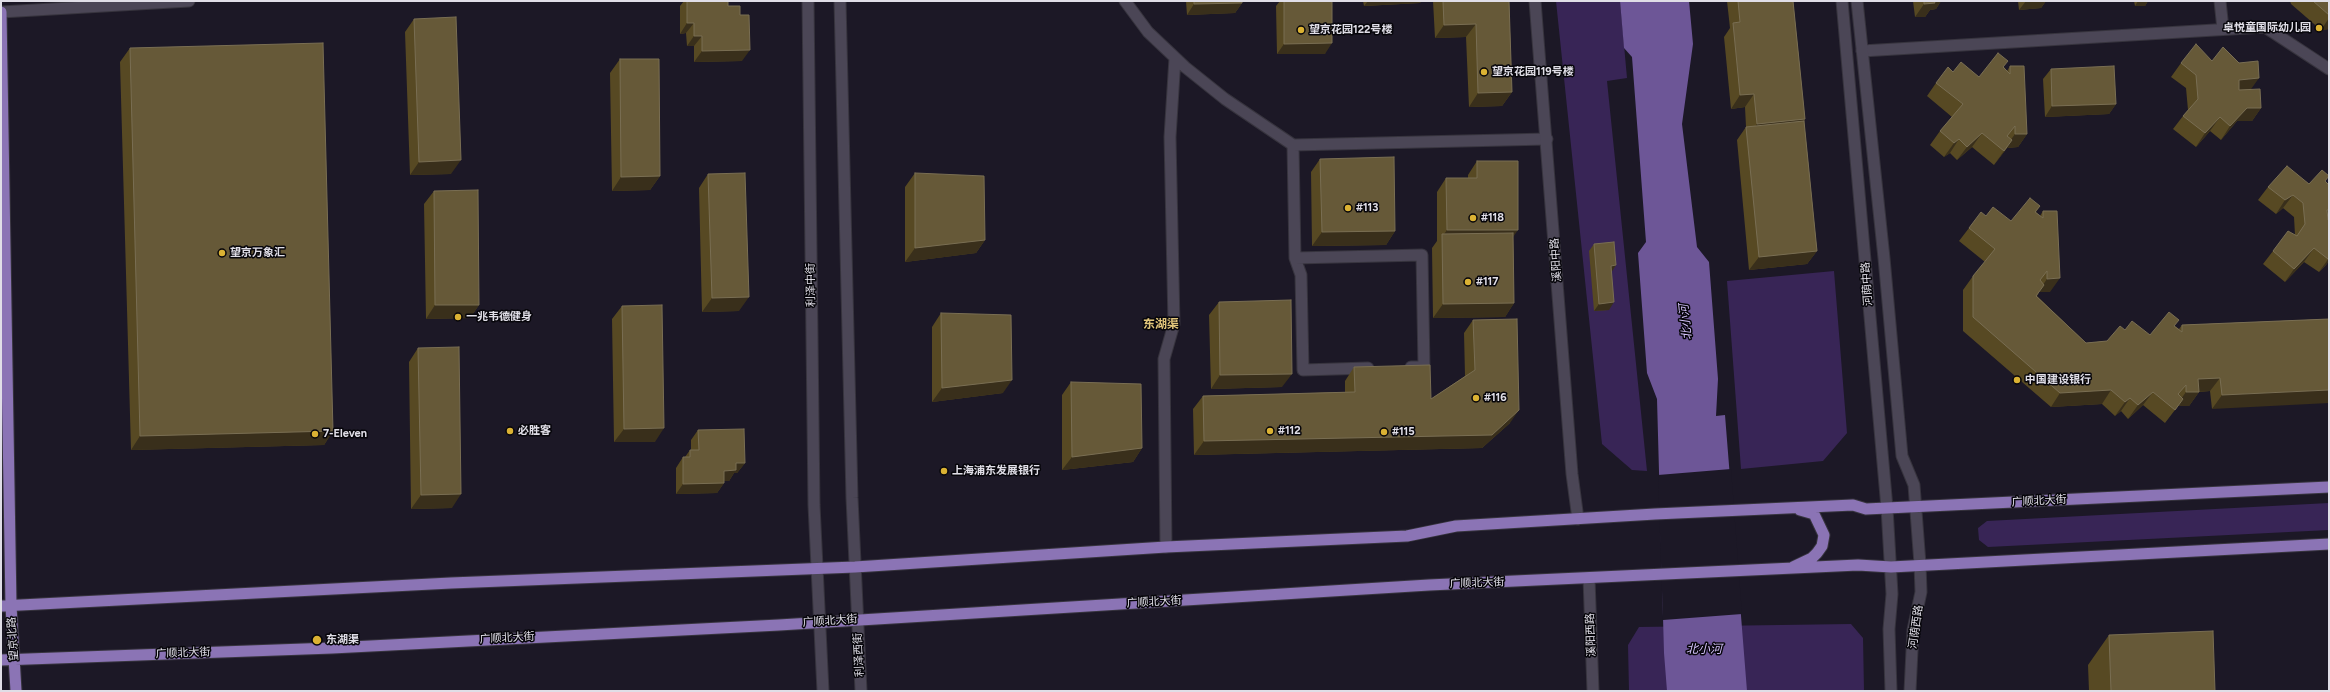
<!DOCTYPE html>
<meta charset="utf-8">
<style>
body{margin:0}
#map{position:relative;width:2330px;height:692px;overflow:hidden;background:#1c1826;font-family:Figtree,sans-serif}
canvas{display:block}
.frame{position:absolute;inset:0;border:2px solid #e0dee7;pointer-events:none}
</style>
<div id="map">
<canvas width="2330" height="692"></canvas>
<div class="frame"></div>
</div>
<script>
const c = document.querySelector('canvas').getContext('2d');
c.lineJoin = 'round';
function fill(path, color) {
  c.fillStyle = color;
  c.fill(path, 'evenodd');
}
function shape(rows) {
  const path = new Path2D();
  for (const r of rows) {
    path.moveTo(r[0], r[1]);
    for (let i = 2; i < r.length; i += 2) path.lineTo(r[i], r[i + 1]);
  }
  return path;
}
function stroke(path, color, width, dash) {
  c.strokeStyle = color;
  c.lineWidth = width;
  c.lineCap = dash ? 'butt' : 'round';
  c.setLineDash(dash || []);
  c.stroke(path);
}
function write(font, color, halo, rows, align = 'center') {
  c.font = font + ' Figtree,"Noto Sans SC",sans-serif';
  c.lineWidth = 3;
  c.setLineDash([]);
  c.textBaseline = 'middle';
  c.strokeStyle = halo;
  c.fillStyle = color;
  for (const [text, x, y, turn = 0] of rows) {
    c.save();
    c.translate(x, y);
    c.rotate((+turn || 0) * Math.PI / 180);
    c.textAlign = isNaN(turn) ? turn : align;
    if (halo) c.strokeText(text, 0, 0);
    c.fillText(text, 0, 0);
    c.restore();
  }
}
fill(shape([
 [1556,1,1620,1,1627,78,1607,81,1647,471,1632,470,1602,444],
 [1834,271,1847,433,1823,461,1741,469,1727,281],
 [2329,503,2329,530,1988,547,1979,540,1978,528,1987,521],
 [1851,624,1863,638,1864,691,1629,691,1628,645,1639,627]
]), '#382556');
fill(shape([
 [1620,1,1689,1,1693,44,1682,124,1697,247,1709,262,1718,379,1716,416,1725,415,1747,691,1667,691,1664,653,1657,399,1647,373,1638,253,1646,242,1632,57,1624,48]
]), '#6d5697');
fill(shape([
 [1731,469,1742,614,1663,620,1658,475]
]), '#1c1826');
const minor = shape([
 [1125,1,1148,32,1185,67,1225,99,1293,145,1547,139],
 [2220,1,2223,29],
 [1862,51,2265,27,2329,69],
 [1293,145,1295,258,1301,275,1303,370,1368,368],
 [1295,258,1422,255,1424,367,1411,367],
 [1166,547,1164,359,1174,324,1170,137,1175,58],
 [1589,578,1593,691]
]);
const tertiary = shape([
 [808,1,814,505,823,691],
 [840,1,852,498,861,691],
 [1535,1,1572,474,1578,519],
 [1842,1,1887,508,1892,594,1889,629,1891,691],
 [1857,1,1884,258,1902,456,1914,485,1920,564,1921,592,1913,630,1910,691],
 [1,12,189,1]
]);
const primary = shape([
 [1,12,11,606,16,691],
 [1793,567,1812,558,1817,553,1822,546,1824,535,1814,514,1800,510],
 [1,606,451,583,855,567,1166,547,1407,536,1456,526,1655,514,1853,505,1866,509,1887,508,2329,487],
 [1,660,332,648,779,625,1429,585,1858,565,1891,567,2329,544]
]);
stroke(minor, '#37343e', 13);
stroke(tertiary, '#37343e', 13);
stroke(primary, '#37343e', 13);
stroke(minor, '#4b4656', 11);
stroke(tertiary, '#4b4656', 11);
stroke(primary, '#8b74b5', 11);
fill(shape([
 [684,1,728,1,728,6,742,61,694,62,694,46,687,46,686,33,680,34,680,6],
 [1186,1,1242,1,1242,3,1235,13,1187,15],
 [1280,1,1332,1,1325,54,1277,54,1276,6],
 [1363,1,1421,1,1420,3,1364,6],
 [1433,1,1509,1,1512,92,1502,106,1469,107,1466,37,1435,38],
 [1727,1,1793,1,1805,119,1804,121,1817,251,1807,264,1749,270,1737,140,1746,127,1745,107,1731,109,1724,37,1730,28],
 [1913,1,1941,1,1936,9,1930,10,1925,17,1915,17],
 [2018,1,2046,1,2041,8,2019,10],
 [2134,1,2148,1,2145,6,2135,6],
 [2290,1,2329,1,2329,29,2321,30,2291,4],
 [414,19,451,174,410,175,405,32],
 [130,48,333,431,324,445,131,450,120,62],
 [620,59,660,176,650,190,612,191,610,73],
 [2212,61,2251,89,2261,108,2252,121,2237,121,2221,140,2210,131,2196,147,2173,129,2183,116,2188,110,2186,88,2171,77,2181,63],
 [2010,66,2027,134,2018,147,2007,148,1994,165,1972,147,1957,160,1950,153,1944,157,1930,145,1940,131,1952,117,1927,96,1936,83,1953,72,1979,77,2004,67,2007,71],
 [2051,69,2116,104,2109,114,2045,117,2043,79],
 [1320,159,1395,231,1386,245,1312,246,1311,172],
 [1477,161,1513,237,1514,303,1505,317,1433,318,1432,248,1437,241,1437,192,1446,178,1468,178,1468,175],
 [915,173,985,240,976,253,905,262,905,187],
 [708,174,739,311,702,312,699,188],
 [2325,181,2329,185,2329,261,2326,265,2319,272,2304,262,2285,282,2263,264,2273,251,2295,235,2294,217,2283,208,2276,214,2258,200,2268,187,2309,184],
 [434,191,479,305,470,318,426,319,424,204],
 [2040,206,2036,212,2040,216,2043,211,2050,292,2039,292,2037,296,2086,343,2107,341,2125,330,2150,335,2175,326,2179,329,2182,325,2329,319,2212,409,2210,391,2199,392,2189,406,2178,406,2165,423,2143,405,2128,419,2121,411,2115,416,2102,404,2051,407,1963,331,1963,290,1973,276,1985,262,1959,241,1969,228,1986,216,2011,221],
 [1594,244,1616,265,1611,272,1609,310,1594,311,1589,251],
 [1219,302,1282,387,1211,389,1209,315],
 [622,306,655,442,614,442,612,319],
 [941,313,1003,393,932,402,932,327],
 [1473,320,1510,423,1482,448,1194,455,1193,409,1203,396,1345,392,1345,381,1354,367,1431,399,1465,376,1464,333],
 [418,348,452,508,411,509,409,362],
 [1071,382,1142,448,1133,462,1062,470,1062,395],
 [698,430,745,463,737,473,734,473,729,481,724,481,724,483,717,493,676,494,676,468,683,457,685,457,690,450,691,450,691,440],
 [2109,635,2215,691,2089,691,2088,665]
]), '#574923');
fill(shape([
 [1368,1,1421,1,1420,3,1364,6],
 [1931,1,1941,1,1936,9,1930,10,1925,17,1915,17,1924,4],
 [2026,1,2046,1,2041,8,2019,10],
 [2138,1,2148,1,2145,6,2135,6],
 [1242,3,1235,13,1187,15,1194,4],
 [2329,18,2329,29,2321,30],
 [687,23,694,23,686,33,680,34],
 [1476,24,1466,37,1435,38,1444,25],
 [694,36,702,36,694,46,687,46],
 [1332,43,1325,54,1277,54,1284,44],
 [750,50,742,61,694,62,702,51],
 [2259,78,2249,92,2229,94,2239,80],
 [1512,92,1502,106,1469,107,1478,93],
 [1754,94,1745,107,1731,109,1740,95],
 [2116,104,2109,114,2045,117,2052,106],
 [2247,108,2261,108,2252,121,2237,121,2221,140,2230,126],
 [2220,117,2210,131,2196,147,2205,133],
 [1805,119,1795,133,1747,138,1757,124],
 [1982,133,1972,147,1957,160,1967,147],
 [2015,134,2027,134,2018,147,2007,148,1994,165,2006,148,2005,148],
 [1959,139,1950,153,1944,157,1954,143],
 [461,160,451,174,410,175,419,162],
 [660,176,650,190,612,191,621,177],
 [2293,195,2283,208,2276,214,2285,200],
 [2327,210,2329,210,2329,223,2318,224],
 [1447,230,1518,230,1509,243,1442,237],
 [1395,231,1386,245,1312,246,1322,232],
 [985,240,976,253,905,262,915,248],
 [2314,248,2304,262,2285,282,2294,269],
 [1817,251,1807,264,1749,270,1759,257],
 [2329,258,2329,261,2326,265,2319,272],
 [1616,265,1611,273,1611,266],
 [2060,278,2050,292,2038,292,2047,279],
 [749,297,739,311,702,312,712,298],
 [1614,302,1609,310,1594,311,1599,304],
 [1514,303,1505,317,1433,318,1443,304],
 [435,305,479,305,470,318,426,319],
 [1292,374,1282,387,1211,389,1220,375],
 [2220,378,2210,391,2196,392,2199,392,2189,406,2178,406,2165,423,2178,406,2176,406,2186,392,2198,379],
 [1012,380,1003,393,932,402,942,388],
 [2111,390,2102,404,2051,407,2060,393],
 [2329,390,2329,403,2212,409,2222,395],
 [2153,392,2143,405,2128,419,2138,405],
 [2130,398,2121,411,2115,416,2125,402],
 [1519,410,1510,423,1482,448,1194,455,1204,441],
 [664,428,655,442,614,442,624,429],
 [333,431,324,445,131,450,140,436],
 [1142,448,1133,462,1062,470,1072,457],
 [736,463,745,463,737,473,734,473,729,481,717,481,724,471],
 [724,483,717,493,676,494,683,484],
 [461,494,452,508,411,509,421,495]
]), '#392f1b');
const building = shape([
 [687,1,728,1,728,6,740,6,740,15,749,15,750,50,702,51,702,36,694,36,694,23,687,23,687,1],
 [1194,1,1242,1,1242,3,1194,4,1194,1],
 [1284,1,1332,1,1332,43,1284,44,1284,1],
 [1443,1,1509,1,1512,92,1478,93,1476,24,1444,25,1443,1],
 [1738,1,1793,1,1805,119,1757,124,1754,94,1740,95,1733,23,1740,22,1738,1],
 [1924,1,1934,1,1935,3,1924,4,1924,1],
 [2313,1,2329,1,2329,15,2313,1],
 [456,17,461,160,419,162,414,19,456,17],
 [323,43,333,431,140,436,130,48,323,43],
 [2196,44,2212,61,2223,47,2239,63,2258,61,2259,78,2239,80,2239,90,2260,89,2261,108,2247,108,2230,126,2220,117,2205,133,2183,116,2198,99,2196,75,2181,63,2196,44],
 [1998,53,2008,61,2003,67,2010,74,2010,66,2024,66,2027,134,2015,134,2015,126,2007,136,2012,140,2004,151,1982,133,1967,147,1959,139,1954,143,1940,131,1963,104,1936,83,1948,67,1953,72,1961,62,1979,77,1998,53],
 [620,59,659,59,660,176,621,177,620,59],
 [2114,66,2116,104,2052,106,2051,69,2114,66],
 [1804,121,1817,251,1759,257,1746,127,1804,121],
 [1394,157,1395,231,1322,232,1320,159,1394,157],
 [1477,161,1518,161,1518,230,1447,230,1446,178,1477,178,1477,161],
 [2287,166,2309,184,2322,170,2329,176,2325,181,2329,185,2329,210,2327,210,2328,220,2329,220,2329,258,2328,259,2314,248,2294,269,2273,251,2288,231,2297,236,2305,224,2303,203,2293,195,2285,200,2268,187,2287,166],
 [745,173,749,297,712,298,708,174,745,173],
 [915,173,984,176,985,240,915,248,915,173],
 [478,190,479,305,435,305,434,191,478,190],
 [2030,198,2040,206,2035,212,2043,218,2043,211,2057,211,2060,278,2047,279,2047,271,2040,280,2044,285,2036,296,2086,343,2107,341,2120,326,2125,330,2132,321,2150,335,2169,312,2179,320,2174,326,2182,332,2182,325,2329,319,2329,390,2222,395,2220,378,2198,379,2199,392,2186,392,2186,385,2178,394,2183,399,2175,410,2153,392,2138,405,2130,398,2125,402,2111,390,2060,393,1973,317,1973,276,1995,249,1969,228,1981,212,1986,216,1993,207,2011,221,2030,198],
 [1513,233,1514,303,1443,304,1442,234,1513,233],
 [1614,242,1616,265,1611,266,1614,302,1599,304,1594,244,1614,242],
 [1291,300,1292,374,1220,375,1219,302,1291,300],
 [662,305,664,428,624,429,622,306,662,305],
 [941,313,1011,315,1012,380,942,388,941,313],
 [1517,319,1519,410,1492,435,1204,441,1203,396,1355,392,1354,367,1430,365,1431,399,1475,370,1473,320,1517,319],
 [459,347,461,494,421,495,418,348,459,347],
 [1071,382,1141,384,1142,448,1072,457,1071,382],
 [744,429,745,463,736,463,736,470,724,471,724,483,683,484,683,457,690,457,690,450,699,450,698,430,744,429],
 [2213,631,2215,691,2111,691,2109,635,2213,631]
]);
fill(building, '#665938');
stroke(building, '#796e53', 1);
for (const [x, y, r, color] of [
 [2319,28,4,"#dbb233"],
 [1301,30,4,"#dbb233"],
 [1484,72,4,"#dbb233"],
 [1348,208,4,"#dbb233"],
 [1473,218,4,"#dbb233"],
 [222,253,4,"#dbb233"],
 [1468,282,4,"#dbb233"],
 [458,317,4,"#dbb233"],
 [2017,380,4,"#dbb233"],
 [1476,398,4,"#dbb233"],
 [510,431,4,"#dbb233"],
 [1270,431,4,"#dbb233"],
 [1384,432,4,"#dbb233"],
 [315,434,4,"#dbb233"],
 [944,471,4,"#dbb233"],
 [317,640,5,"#dbb233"]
]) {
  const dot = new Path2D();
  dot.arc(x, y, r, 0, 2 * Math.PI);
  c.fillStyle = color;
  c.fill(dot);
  stroke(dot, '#06050a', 1.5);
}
write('bold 11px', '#e0dee7', '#06050a', [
 ["卓悦童国际幼儿园",2311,28,"right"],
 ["望京花园122号楼",1309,30],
 ["望京花园119号楼",1492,72],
 ["#113",1356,208],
 ["#118",1481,218],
 ["望京万象汇",230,253],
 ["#117",1476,282],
 ["一兆韦德健身",466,317],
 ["中国建设银行",2025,380],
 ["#116",1484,398],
 ["必胜客",518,431],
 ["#112",1278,431],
 ["#115",1392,432],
 ["7-Eleven",323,434],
 ["上海浦东发展银行",952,471],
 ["东湖渠",326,640]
], 'left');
write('11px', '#e0dee7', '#06050a', [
 ["溪阳中路",1556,260,-94],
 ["河荫中路",1867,284,-94],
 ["利泽中街",811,285,-91],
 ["广顺北大街",2039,501,-3],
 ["广顺北大街",1477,583,-2],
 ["广顺北大街",1154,602,-3],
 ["广顺北大街",830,621,-4],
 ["河荫西路",1916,627,-82],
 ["溪阳西路",1591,635,-92],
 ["广顺北大街",507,638,-3],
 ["望京北路",13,639,-94],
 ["广顺北大街",183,653,-2],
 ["利泽西街",859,655,-93]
]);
write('italic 12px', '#d4c2fa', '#06050a', [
 ["北小河",1686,322,-96],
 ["北小河",1704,649]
]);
write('bold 12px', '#e2c67b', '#06050a', [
 ["东湖渠",1161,324]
]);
</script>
